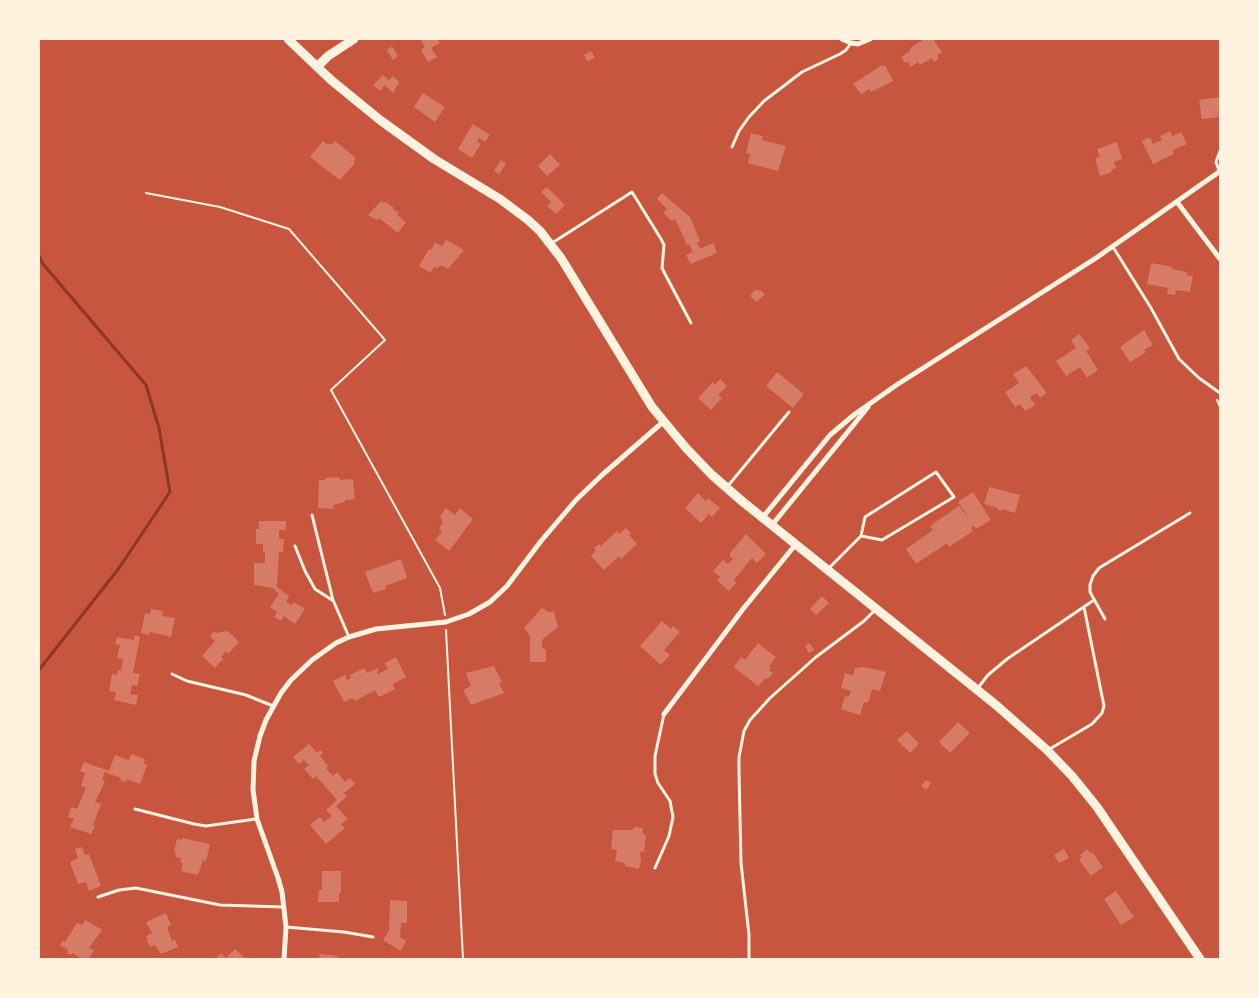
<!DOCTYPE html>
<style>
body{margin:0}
#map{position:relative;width:1259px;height:998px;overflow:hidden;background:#c8553d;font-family:Inter,sans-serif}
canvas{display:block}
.frame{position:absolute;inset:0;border:40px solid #fff3e0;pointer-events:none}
</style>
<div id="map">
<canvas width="1259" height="998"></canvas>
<div class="frame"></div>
</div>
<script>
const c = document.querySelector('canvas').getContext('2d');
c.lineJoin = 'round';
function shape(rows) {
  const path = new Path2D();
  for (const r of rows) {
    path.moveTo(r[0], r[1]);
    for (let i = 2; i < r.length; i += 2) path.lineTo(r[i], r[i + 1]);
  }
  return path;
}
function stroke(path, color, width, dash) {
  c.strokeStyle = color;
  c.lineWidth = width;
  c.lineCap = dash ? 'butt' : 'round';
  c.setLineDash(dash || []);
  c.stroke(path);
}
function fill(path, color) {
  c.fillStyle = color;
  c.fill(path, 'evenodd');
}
stroke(shape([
 [39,256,43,264,146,385,159,428,170,492,119,568,39,670]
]), '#8f3625', 3);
fill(shape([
 [420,39,437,39,440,43,431,48,437,57,428,62,421,50,425,47],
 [925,39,930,40,933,39,942,52,937,55,939,58,934,62,932,58,920,65,918,62,911,67,908,62,905,63,901,57,911,50,910,48],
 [392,46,398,56,393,60,387,50],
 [591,51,595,58,587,61,584,55],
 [882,65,883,67,885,65,893,81,871,92,870,89,861,94,853,84],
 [383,75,389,80,393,76,399,82,393,93,385,85,380,91,373,85],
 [423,93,445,107,435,122,414,107],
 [1220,97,1220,117,1202,119,1199,100],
 [473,124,490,135,485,142,479,138,477,142,481,144,472,158,458,149],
 [1170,131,1172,136,1181,132,1187,144,1173,150,1174,154,1153,164,1142,141,1150,137,1153,144,1162,140,1160,136],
 [751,133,763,136,762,140,786,146,778,171,748,163,750,154,746,153],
 [323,141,328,145,330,143,332,145,335,141,356,158,353,162,355,163,340,180,310,157],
 [1117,142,1122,159,1114,162,1116,168,1111,170,1112,172,1100,176,1095,159,1100,157,1097,149],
 [550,154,560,165,547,176,538,166],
 [501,160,506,164,499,174,494,171],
 [547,187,565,205,556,214,547,206,551,202,541,192],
 [662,193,690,217,700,241,697,242,700,249,713,243,717,253,691,264,686,255,693,252,689,244,687,245,676,221,674,219,672,221,663,213,667,209,657,199],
 [381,201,385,203,386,202,394,208,393,209,399,213,397,215,406,222,398,233,379,218,377,220,368,215],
 [446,240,464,250,448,269,440,265,438,268,434,267,431,273,419,266,429,249,431,250,435,243,442,246],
 [1151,263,1173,267,1172,269,1187,272,1186,275,1193,276,1190,292,1176,290,1175,295,1167,294,1168,288,1147,284],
 [756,289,758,291,760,290,765,294,757,302,750,296],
 [1144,330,1153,345,1144,350,1146,352,1130,362,1120,347],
 [1079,334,1090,348,1086,351,1098,370,1087,378,1080,367,1066,376,1056,361,1076,348,1071,340],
 [1026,366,1047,393,1040,398,1037,393,1030,397,1035,405,1025,411,1020,404,1015,407,1005,392,1019,383,1013,374],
 [777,372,804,394,793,408,766,386],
 [720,379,727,386,718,395,722,398,711,410,698,398,713,382,715,385],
 [339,477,340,480,353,479,355,499,345,500,345,502,333,505,334,509,318,508,319,480,325,480,325,478],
 [989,487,1020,495,1015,513,1002,509,1002,511,998,510,998,508,984,504],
 [973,492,991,520,976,529,974,526,971,528,973,531,949,547,947,543,916,564,906,549,933,530,930,526,959,506,971,521,958,502],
 [698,493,706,501,708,498,720,508,712,517,709,514,701,523,685,508],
 [446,508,455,515,460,508,473,519,449,551,435,540,442,531,439,528,443,523,440,516],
 [259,521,286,521,286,530,279,530,279,539,284,539,283,552,279,552,277,587,289,596,286,602,292,605,294,602,305,609,295,624,284,616,281,621,274,617,277,612,270,607,279,594,273,588,254,585,254,563,265,563,265,552,263,552,263,544,256,544,256,529,259,529],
 [626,528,631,533,629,535,637,544,621,559,619,556,604,570,591,556,596,550,594,548,599,544,601,546,617,531,619,534],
 [746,534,766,554,757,563,752,558,734,580,736,583,729,591,717,580,720,577,713,571,723,560,728,564,733,559,730,557,730,553],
 [401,559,407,578,385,586,386,589,373,593,365,572],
 [822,596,829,603,816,615,810,609],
 [542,608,548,612,554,612,558,627,542,640,542,648,546,650,546,662,530,662,530,636,524,628],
 [151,609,163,611,162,616,175,618,171,637,150,632,149,635,141,633,145,613,150,614],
 [662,621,671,629,673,626,680,632,664,650,670,655,661,665,640,646],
 [214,631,216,633,228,631,239,642,228,654,226,651,221,657,223,659,215,668,202,656,215,641,210,636],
 [135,635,140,637,133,673,140,674,137,686,132,685,130,694,138,695,136,705,114,700,116,692,109,691,112,674,117,675,118,670,121,671,123,659,117,658,120,645,115,644,117,637,134,640],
 [758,643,776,657,769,666,771,668,769,670,773,673,768,679,766,678,758,686,734,667,741,657,745,660],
 [810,643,814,650,809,653,805,646],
 [396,657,406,677,393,684,395,689,379,697,375,690,355,701,352,698,344,702,333,681,345,675,347,680,351,678,350,675,364,668,367,673,378,668,379,671,377,672,378,674,388,669,385,663],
 [494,666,502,682,499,684,504,693,471,705,463,690,471,686,466,673],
 [865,667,886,672,880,691,872,689,868,703,864,702,860,715,841,709,845,696,849,697,851,691,841,688,845,673,853,676,855,668],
 [958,722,970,733,950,753,939,742],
 [907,731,919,744,910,753,897,740],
 [309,744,317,753,321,750,323,753,320,756,328,766,326,768,333,776,337,772,345,782,350,778,355,784,344,793,347,796,336,806,348,819,341,824,345,828,326,844,310,825,320,817,324,822,332,816,326,810,337,800,316,776,313,779,304,769,309,765,304,760,299,764,293,757],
 [131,754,145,759,144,764,147,765,140,784,127,779,126,782,120,780,121,778,105,772,102,780,105,781,95,802,101,804,93,825,95,826,91,834,70,827,74,818,68,817,71,807,77,809,86,788,81,786,85,773,80,771,84,762,109,771,115,755,129,760],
 [926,780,931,783,926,790,921,786],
 [634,827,643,828,642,832,646,836,644,852,641,851,640,853,641,860,639,869,625,866,625,863,615,861,617,850,611,849,613,830,633,830],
 [182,838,210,844,206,861,203,860,198,875,181,871,183,863,180,862,181,858,175,857,176,852,174,851,177,839,182,840],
 [82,847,85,855,89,854,101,886,89,891,86,882,78,884,70,862,78,858,75,849],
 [1064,849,1069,858,1059,863,1054,855],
 [1087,849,1090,853,1092,852,1103,867,1091,876,1079,860,1082,857,1080,855],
 [322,871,341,871,341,893,339,893,339,902,318,902,319,890,322,890],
 [1116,891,1134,917,1121,925,1104,899],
 [390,900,407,901,407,923,401,923,400,937,406,941,401,951,383,940,389,931],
 [166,913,171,925,167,927,172,941,175,940,178,947,161,954,155,945,151,947,147,941,148,940,146,936,152,933,146,922],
 [85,920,102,930,89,948,94,950,89,959,82,959,72,953,71,955,67,953,68,950,60,945,63,940,65,942,77,923,82,925],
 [235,949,246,959,215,959,221,953,226,958],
 [320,954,338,956,338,959,319,959]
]), '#d67c66');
stroke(shape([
 [146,193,220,207,289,229,385,340,331,390,440,588,445,615],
 [1217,400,1220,407],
 [446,630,463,959]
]), '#fff3e0', 2);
stroke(shape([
 [732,147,739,131,749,117,764,101,802,72,840,54,846,50,851,43],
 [1220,173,1216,162,1220,151],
 [552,243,632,192,661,239,664,245,662,268,665,274,691,323],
 [1113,247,1151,308,1179,359,1199,378,1220,393],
 [727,487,789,412],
 [312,515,333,600,349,637],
 [295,546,305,571,315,589,332,600],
 [828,569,861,536,865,517,936,472,954,497,882,540,861,536],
 [1105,619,1090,592,1090,585,1093,576,1099,568,1190,513],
 [172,674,187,681,246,695,273,706],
 [977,689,988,675,1007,659,1094,600],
 [1048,750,1092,724,1102,713,1104,706,1084,607],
 [135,809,194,824,206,826,256,819],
 [655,868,669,836,673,817,670,801,658,783,655,774,655,756,664,714],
 [98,897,119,890,136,888,220,905,283,907],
 [286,927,344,932,373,937],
 [749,959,749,935,741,863,739,772,739,757,744,731,750,720,770,698,816,657,864,621,876,609]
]), '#fff3e0', 3);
stroke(shape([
 [842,39,851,43,858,44,870,39],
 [1177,202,1220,259],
 [763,517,830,435,855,414,898,384,1096,258,1219,172],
 [772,525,868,407],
 [664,714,743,609,796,544],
 [284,959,286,927,282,892,278,878,257,819,253,790,254,761,260,736,266,720,281,693,291,680,312,660,336,643,349,637,376,629,446,622,469,614,490,602,507,586,541,541,576,500,602,475,663,422]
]), '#fff3e0', 5);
stroke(shape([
 [288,39,331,80,380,120,434,159,500,199,528,220,540,231,561,258,652,407,686,448,712,475,743,502,996,705,1047,750,1072,776,1097,807,1200,959],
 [317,67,328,56,354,39]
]), '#fff3e0', 9);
</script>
